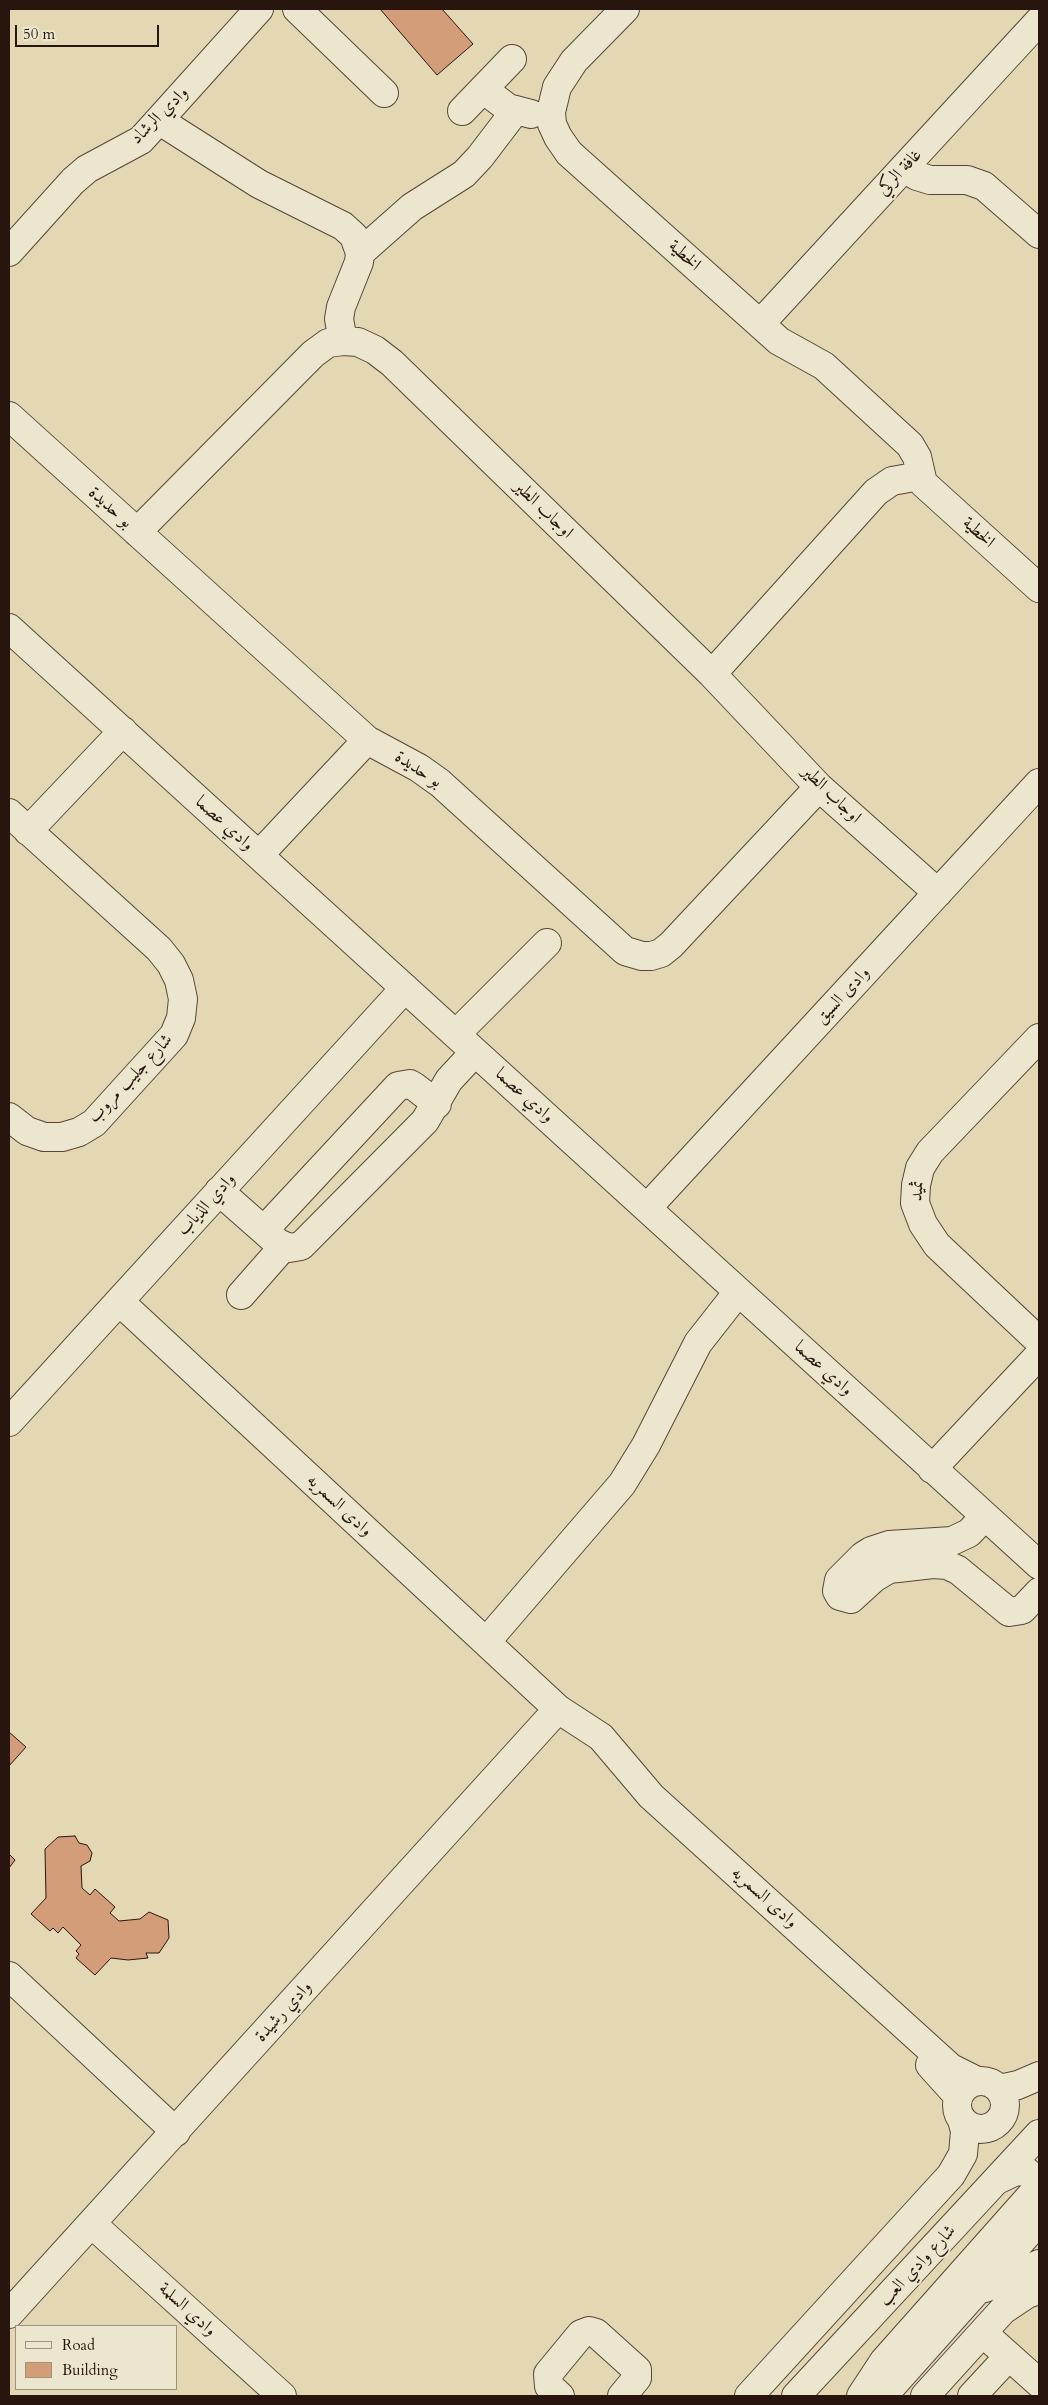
<!DOCTYPE html>
<meta charset="utf-8">
<style>
body{margin:0}
#map{position:relative;width:1048px;height:2405px;overflow:hidden;background:#e4d8b4;font-family:Cardo,serif}
canvas{display:block}
.frame{position:absolute;inset:0;border:10px solid #28160e;pointer-events:none}
.legend{position:absolute;left:15px;top:2325px;width:162px;height:65px;box-sizing:border-box;background:#ede6ce;border:1px solid #9e9381;margin:0;padding:6px 9px;list-style:none;font-size:15px;color:#28160e}
.legend li{display:flex;align-items:center;gap:10px;height:25px}
.legend b{width:25px;border:1px solid #9e9381}
.scale{position:absolute;left:15px;top:25px;width:144px;height:22px;box-sizing:border-box;border:2px solid #28160e;border-top:0;padding-left:6px;font-size:15px;line-height:18px;white-space:nowrap;color:#28160e;-webkit-text-stroke:4px #ede6ce;paint-order:stroke}
</style>
<div id="map">
<canvas width="1048" height="2405"></canvas>
<div class="frame"></div>
<ul class="legend">
<li><b style="height:6px;background:#ede6ce"></b>Road</li>
<li><b style="height:14px;background:#d29d78"></b>Building</li>
</ul>
<div class="scale">50 m</div>
</div>
<script>
const c = document.querySelector('canvas').getContext('2d');
c.lineJoin = 'round';
function fill(path, color) {
  c.fillStyle = color;
  c.fill(path, 'evenodd');
}
function shape(rows) {
  const path = new Path2D();
  for (const r of rows) {
    if (r.length === 3) {
      path.moveTo(r[0] + r[2], r[1]);
      path.arc(r[0], r[1], r[2], 0, 2 * Math.PI);
      continue;
    }
    path.moveTo(r[0], r[1]);
    for (let i = 2; i < r.length; i += 2) path.lineTo(r[i], r[i + 1]);
  }
  return path;
}
function stroke(path, color, width, dash) {
  c.strokeStyle = color;
  c.lineWidth = width;
  c.lineCap = dash ? 'butt' : 'round';
  c.setLineDash(dash || []);
  c.stroke(path);
}
function write(font, color, halo, rows, align = 'center') {
  c.font = font + ' Cardo,Amiri,serif';
  c.lineWidth = 4;
  c.setLineDash([]);
  c.textBaseline = 'middle';
  c.strokeStyle = halo;
  c.fillStyle = color;
  for (const [text, x, y, turn = 0] of rows) {
    c.save();
    c.translate(x, y);
    c.rotate((+turn || 0) * Math.PI / 180);
    c.textAlign = isNaN(turn) ? turn : align;
    if (halo) c.strokeText(text, 0, 0);
    c.fillText(text, 0, 0);
    c.restore();
  }
}
const building = shape([
 [380,9,442,9,473,44,437,75,380,9],
 [9,1732,26,1747,9,1766,9,1732],
 [75,1836,79,1843,87,1845,92,1853,90,1861,81,1866,82,1888,90,1895,95,1889,115,1907,110,1913,119,1921,140,1919,149,1912,168,1920,169,1938,159,1953,146,1953,148,1958,128,1960,111,1958,95,1975,76,1958,79,1954,76,1951,81,1945,63,1927,58,1933,53,1928,50,1931,31,1914,46,1898,45,1849,58,1837,75,1836],
 [9,1854,15,1860,9,1868,9,1854]
]);
fill(building, '#d29d78');
stroke(building, '#28160e', 1);
const minor = shape([
 [297,9,384,93],
 [625,9,574,61,557,87,551,112,552,124,558,137,569,153,779,341,824,366,910,445,917,457,923,483,1039,588],
 [483,89,508,108,531,114],
 [462,111,512,59],
 [160,121,259,184,343,226,354,236,360,253,359,262,341,307,339,319,343,341],
 [905,168,917,176,930,180,967,180,984,186,1039,234],
 [9,252,73,181,87,169,141,140,259,9],
 [360,253,412,207,464,174,480,157,515,111],
 [760,324,1039,21],
 [9,416,367,740,419,768,440,783,625,951,642,956,651,956,661,953,671,945,819,787],
 [137,532,313,354,328,343,343,341,358,342,375,350,392,363,712,674,819,787,938,893],
 [9,628,1039,1565],
 [712,674,876,492,892,481,920,476],
 [9,813,159,949,171,964,179,980,183,999,181,1018,174,1035,94,1123,79,1132,62,1137,44,1137,27,1131,9,1117],
 [28,831,123,731],
 [259,855,367,740],
 [456,1034,547,943],
 [1039,1038,930,1152,920,1168,916,1185,915,1203,923,1224,937,1245,1039,1341],
 [219,1191,278,1243,289,1248,301,1246,425,1121,449,1080,475,1052],
 [647,1208,1039,783],
 [264,1230,398,1086,410,1084,415,1087,437,1104],
 [241,1295,284,1246],
 [120,1302,558,1709,601,1737,651,1796,951,2068,977,2081],
 [9,1422,405,988],
 [932,1469,1039,1355],
 [985,1516,969,1533,952,1541,889,1545,871,1551,863,1556,839,1580,837,1591,840,1596,851,1599,874,1578,889,1569,933,1564,947,1565,958,1570,1009,1612,1022,1610,1039,1592],
 [486,1642,622,1484,646,1445,698,1343,738,1292],
 [9,1976,176,2132],
 [930,2065,958,2096],
 [981,2105,24],
 [1000,2089,1018,2085,1039,2076],
 [92,2224,282,2396],
 [985,2288,1039,2264],
 [9,2314,558,1709],
 [983,2333,1039,2383],
 [560,2396,549,2386,548,2374,581,2334,589,2331,596,2333,637,2370,637,2378,622,2396],
 [749,2396,951,2175,963,2154,965,2131,962,2120],
 [796,2396,1039,2134],
 [861,2396,884,2361,1035,2191,1035,2180,1027,2172,1016,2171,997,2180],
 [883,2396,1039,2221],
 [925,2396,1003,2310,1027,2294,1039,2290],
 [972,2396,1009,2356]
]);
stroke(minor, '#574638', 30);
stroke(minor, '#ede6ce', 28);
write('18px', '#28160e', '#ede6ce', [
 ["وادي الرشاد",160,116,-45],
 ["غافة الركي",900,173,-47],
 ["الخطية",684,256,42],
 ["بو حديدة",110,508,42],
 ["اوجاب الطير",543,510,44],
 ["الخطية",978,533,42],
 ["بو حديدة",418,770,33],
 ["اوجاب الطير",831,795,44],
 ["وادي عصما",224,824,42],
 ["وادى السيق",843,996,-47],
 ["شارع جليب مروب",131,1079,-47],
 ["وادي عصما",524,1096,42],
 ["ثميد",918,1191,-87],
 ["وادي الذياب",207,1205,-48],
 ["وادي عصما",823,1369,42],
 ["وادى السمريه",339,1506,43],
 ["وادى السمريه",764,1898,42],
 ["وادي رشيدة",284,2012,-48],
 ["شارع وادي العب",918,2266,-47],
 ["وادي السلمة",187,2310,42]
]);
</script>
